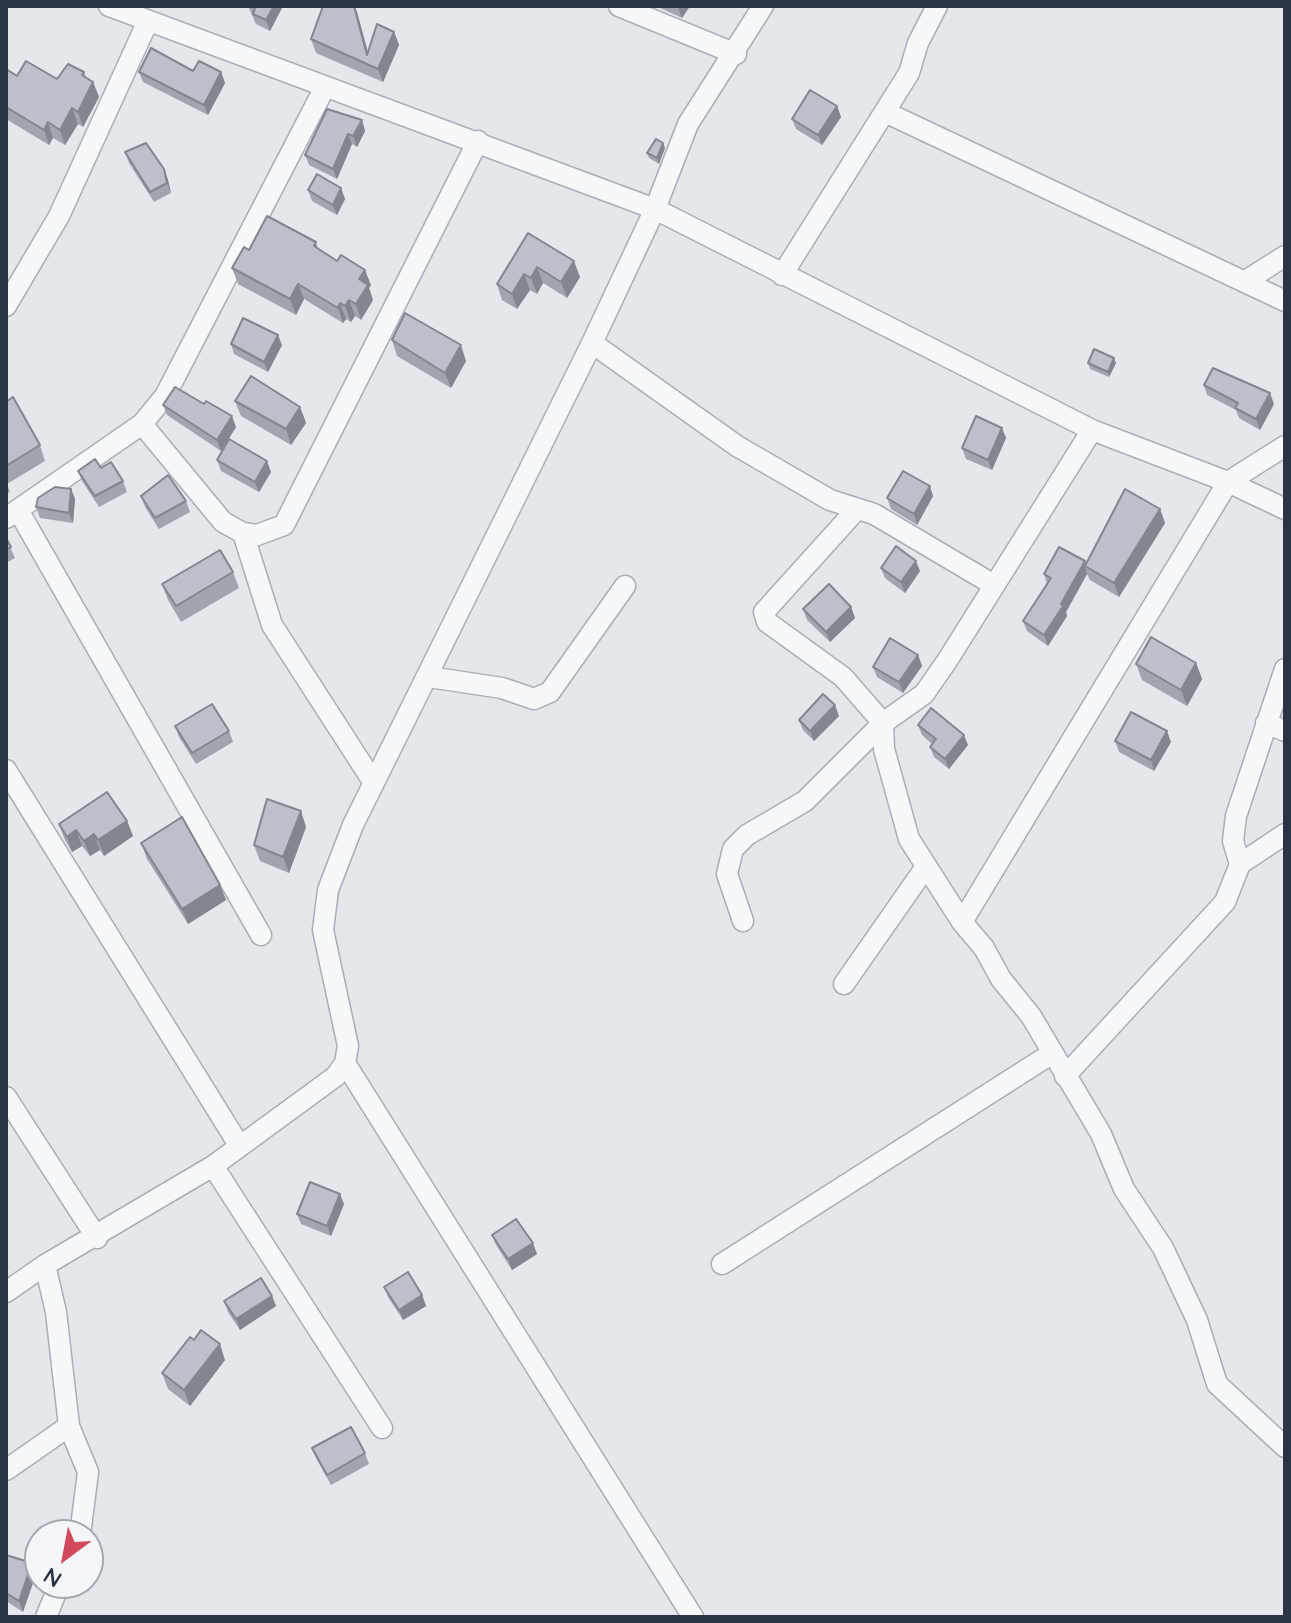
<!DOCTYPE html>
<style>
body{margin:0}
#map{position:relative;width:1291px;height:1623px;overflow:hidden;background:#e4e7ec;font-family:Quicksand,sans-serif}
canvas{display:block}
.frame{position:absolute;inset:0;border:8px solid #2b3445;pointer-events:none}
.north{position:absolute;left:24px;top:1519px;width:80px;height:80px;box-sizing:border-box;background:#f4f6f9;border:2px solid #a4a8b1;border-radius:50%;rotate:212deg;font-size:22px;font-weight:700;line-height:32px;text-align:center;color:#2b3445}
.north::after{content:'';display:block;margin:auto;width:28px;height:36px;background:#d1495b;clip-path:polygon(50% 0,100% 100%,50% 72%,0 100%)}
</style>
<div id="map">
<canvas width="1291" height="1623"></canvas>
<div class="frame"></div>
<div class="north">N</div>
</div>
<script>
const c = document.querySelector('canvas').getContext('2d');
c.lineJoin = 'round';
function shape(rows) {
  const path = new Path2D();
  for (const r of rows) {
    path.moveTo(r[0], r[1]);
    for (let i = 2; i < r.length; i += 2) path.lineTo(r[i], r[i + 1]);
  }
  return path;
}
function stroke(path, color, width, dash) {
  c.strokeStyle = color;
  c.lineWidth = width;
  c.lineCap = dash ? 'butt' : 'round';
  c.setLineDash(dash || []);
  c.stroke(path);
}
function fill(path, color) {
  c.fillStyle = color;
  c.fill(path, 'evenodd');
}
const minor = shape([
 [109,6,655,209,1092,430,1228,482,1285,509],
 [619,6,736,54],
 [885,112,1285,301],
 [782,275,909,73,918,43,937,6],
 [1244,282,1285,256],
 [6,306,59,216,148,21],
 [592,343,737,446,830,500,874,514,994,585],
 [142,424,223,522,243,533,257,535,284,525,478,141],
 [1092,430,947,661,924,694,883,723,884,749,909,839,962,922,984,948,1001,979,1031,1016,1101,1134,1124,1189,1163,1248,1197,1320,1217,1384,1285,1447],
 [18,510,261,935],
 [6,518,142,424,165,396,325,87],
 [243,533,272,625,374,783],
 [429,677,502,688,534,699,550,692,625,586],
 [1266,723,1285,731],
 [6,770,239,1145],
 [1240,864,1285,834],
 [743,921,727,874,733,849,747,835,805,801,883,723,843,677,767,622,764,612,857,509],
 [962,922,1228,482,1285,446],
 [844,984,925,868],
 [345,1063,693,1617],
 [1065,1076,1225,902,1240,864,1233,841,1236,816,1285,669],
 [6,1097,97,1238],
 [213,1166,382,1428],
 [722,1264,1051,1054],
 [6,1292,45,1265],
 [6,1470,69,1426],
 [80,1535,88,1472,69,1426,56,1312,45,1265,213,1166,336,1076,345,1063,348,1046,323,930,328,890,353,825,592,343,655,209,688,124,763,6],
 [46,1617,60,1583]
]);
stroke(minor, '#a9aeb7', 23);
stroke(minor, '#f7f8fa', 20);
fill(shape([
 [248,6,283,6,270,31,256,24],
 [323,6,355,6,368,52,394,32,399,45,383,82,316,53,311,39],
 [656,6,690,6,682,18],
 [6,69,17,76,57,79,84,72,86,77,93,82,99,97,83,127,78,124,65,145,53,138,49,145,6,119],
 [139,72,221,72,225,83,208,115,143,82],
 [837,106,841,117,822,145,796,129,792,119],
 [362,120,365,131,357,147,352,144,337,179,309,165,305,155],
 [665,148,659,164,649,158,647,153],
 [125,152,164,169,168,180,171,193,154,202,129,163],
 [341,188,345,199,337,215,312,201,308,190],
 [528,233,580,277,567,298,543,283,537,294,530,290,517,309,502,300,497,284],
 [316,242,318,249,371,285,369,288,373,300,361,320,355,316,351,322,346,319,343,323,304,299,296,315,238,284,232,268,249,250],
 [392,340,466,361,451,388,397,356],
 [231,344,282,345,268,372,234,354],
 [1088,363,1116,363,1109,377,1090,369],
 [1204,385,1274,404,1260,430,1239,418,1236,410,1207,395],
 [235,401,300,407,306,423,291,445,241,416],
 [6,402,40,445,45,461,7,484,10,492,6,494],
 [163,405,236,427,221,451,167,415],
 [1002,428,1006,438,992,470,966,459,962,448],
 [217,460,271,472,259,492,221,471],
 [101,468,123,481,127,492,99,507,82,481,78,471],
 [71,489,75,499,73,523,40,518,36,507],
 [141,496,186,501,190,512,159,529,145,507],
 [933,496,917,525,891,509,887,498],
 [1160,509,1165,523,1119,597,1090,580,1087,574,1066,612,1067,616,1048,646,1027,631,1023,621,1047,584,1044,574,1086,564],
 [6,538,15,558,6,563],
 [881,568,920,571,905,593,885,578],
 [233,572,239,588,181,622,168,600,162,584],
 [851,607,855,618,830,642,807,620,803,609],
 [918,655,922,666,903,693,877,677,873,667],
 [1196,663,1202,679,1187,706,1142,680,1136,664],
 [839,716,814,741,803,730,799,720],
 [918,725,968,745,949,769,934,757,930,747,932,744,922,735],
 [175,726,229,731,233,742,196,764,179,737],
 [1115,741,1171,742,1154,771,1119,752],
 [127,821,133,836,104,856,100,850,90,856,82,846,72,852,65,840,59,824],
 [306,827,289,873,260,861,254,845],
 [141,843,220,885,226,900,188,924,147,859],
 [344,1204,331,1236,301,1224,297,1214],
 [492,1235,537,1254,512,1270,496,1245],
 [384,1287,422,1295,426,1306,403,1320,388,1297],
 [272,1296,276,1306,240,1330,228,1312,224,1301],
 [225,1360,190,1406,168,1389,162,1373],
 [312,1448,365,1453,369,1464,331,1485,316,1458],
 [6,1555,36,1574,23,1612,6,1601]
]), '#a1a5ae');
fill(shape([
 [274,6,283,6,270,31,266,20],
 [354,6,357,12,372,68,367,55],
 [679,6,690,6,682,18,678,7],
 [394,32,399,45,383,82,378,69],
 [221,72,225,83,208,115,204,105],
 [93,82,99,97,83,127,78,112],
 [837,106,841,117,822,145,818,135],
 [72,108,78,124,65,145,60,130],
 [362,120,365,131,357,147,353,136],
 [48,122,53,138,49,145,44,130],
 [348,134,352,144,337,179,333,169],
 [663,143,665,148,659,164,657,158],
 [164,169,168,180,171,193,167,183],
 [341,188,345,199,337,215,333,205],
 [574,261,580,277,567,298,561,282],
 [537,267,543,283,537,294,531,278],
 [365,270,371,285,369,288,373,300,361,320,356,304,359,279],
 [524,274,530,290,517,309,512,294],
 [298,284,304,299,296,315,290,299],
 [349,300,355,316,351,322,345,306],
 [340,303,346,319,343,323,338,308],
 [278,335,282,345,268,372,264,362],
 [461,345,466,361,451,388,445,373],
 [1114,358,1116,363,1109,377,1108,372],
 [1270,393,1274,404,1260,430,1256,419],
 [300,407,306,423,291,445,286,429],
 [232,416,236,427,221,451,217,440],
 [1002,428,1006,438,992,470,988,460],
 [267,461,271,472,259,492,255,482],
 [930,486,933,496,917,525,914,514],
 [71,489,75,499,73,523,69,513],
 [1160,509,1165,523,1119,597,1114,583],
 [916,561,920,571,905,593,901,582],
 [1085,561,1087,567,1085,566,1087,574,1066,612,1067,616,1048,646,1044,635],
 [851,607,855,618,830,642,826,632],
 [918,655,922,666,903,693,899,682],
 [1196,663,1202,679,1187,706,1181,690],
 [835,705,839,716,814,741,810,731],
 [1167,731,1171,742,1154,771,1151,760],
 [964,735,968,745,949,769,945,759],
 [301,811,306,827,289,873,283,857],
 [127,821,133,836,104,856,98,840],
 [76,830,82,846,72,852,67,837],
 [94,834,100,850,90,856,84,841],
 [220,885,226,900,188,924,182,909],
 [340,1194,344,1204,331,1236,327,1226],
 [533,1243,537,1254,512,1270,508,1259],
 [422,1295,426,1306,403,1320,399,1310],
 [272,1296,276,1306,240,1330,236,1319],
 [220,1344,225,1360,190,1406,184,1390],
 [32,1563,36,1574,23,1612,19,1601]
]), '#83868d');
const building = shape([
 [252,6,274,6,266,20,253,14,255,8,252,6],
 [323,6,354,6,367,55,377,24,394,32,378,69,311,39,323,6],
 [151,48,193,71,199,61,221,72,204,105,139,72,151,48],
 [26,61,57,79,68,64,84,72,82,75,93,82,78,112,72,108,60,130,48,122,44,130,6,107,6,69,17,76,26,61],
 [810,90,837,106,818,135,792,119,810,90],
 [327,109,362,120,353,136,348,134,333,169,305,155,327,109],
 [656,139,663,143,657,158,647,153,656,139],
 [146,143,164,169,167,183,150,192,125,152,146,143],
 [317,174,341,188,333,205,308,190,317,174],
 [267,216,316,242,314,246,337,261,341,255,365,270,359,279,368,285,356,304,349,300,345,306,340,303,338,308,298,284,290,299,232,268,244,247,249,250,267,216],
 [528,233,574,261,561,282,537,267,531,278,524,274,512,294,497,284,528,233],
 [405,313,461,345,445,373,392,340,405,313],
 [243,318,278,335,264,362,231,344,243,318],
 [1094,349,1114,358,1108,372,1088,363,1094,349],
 [1213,368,1270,393,1256,419,1235,408,1238,403,1204,385,1213,368],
 [251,376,300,407,286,429,235,401,251,376],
 [175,387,204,404,206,401,232,416,217,440,163,405,175,387],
 [13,397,40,445,6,466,6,402,13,397],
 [976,416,1002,428,988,460,962,448,976,416],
 [229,439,267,461,255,482,217,460,229,439],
 [95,459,101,468,111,462,123,481,95,496,78,471,95,459],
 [903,471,930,486,914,514,887,498,903,471],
 [168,475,186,501,155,518,141,496,168,475],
 [55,487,71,489,69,513,36,507,38,498,55,487],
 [1125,489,1160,509,1114,583,1085,566,1125,489],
 [6,538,11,547,6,550,6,538],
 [896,546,916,561,901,582,881,568,896,546],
 [1059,547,1085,561,1061,604,1063,606,1044,635,1023,621,1051,578,1044,574,1059,547],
 [220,550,233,572,176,606,162,584,220,550],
 [829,584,851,607,826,632,803,609,829,584],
 [1151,637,1196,663,1181,690,1136,664,1151,637],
 [890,638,918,655,899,682,873,667,890,638],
 [823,694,835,705,810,731,799,720,823,694],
 [212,704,229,731,192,753,175,726,212,704],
 [931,708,964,735,945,759,930,747,936,739,918,725,931,708],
 [1131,712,1167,731,1151,760,1115,741,1131,712],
 [107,792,127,821,98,840,94,834,84,841,76,830,67,837,59,824,107,792],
 [267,799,301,811,283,857,254,845,267,799],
 [182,817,220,885,182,909,141,843,182,817],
 [310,1182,340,1194,327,1226,297,1214,310,1182],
 [516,1219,533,1243,508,1259,492,1235,516,1219],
 [408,1272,422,1295,399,1310,384,1287,408,1272],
 [261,1278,272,1296,236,1319,224,1301,261,1278],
 [201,1330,220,1344,184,1390,162,1373,190,1337,194,1340,201,1330],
 [351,1427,365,1453,327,1475,312,1448,351,1427],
 [6,1555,32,1563,19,1601,6,1593,6,1555]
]);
fill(building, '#bbc0ca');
stroke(building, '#83868d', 2);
</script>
